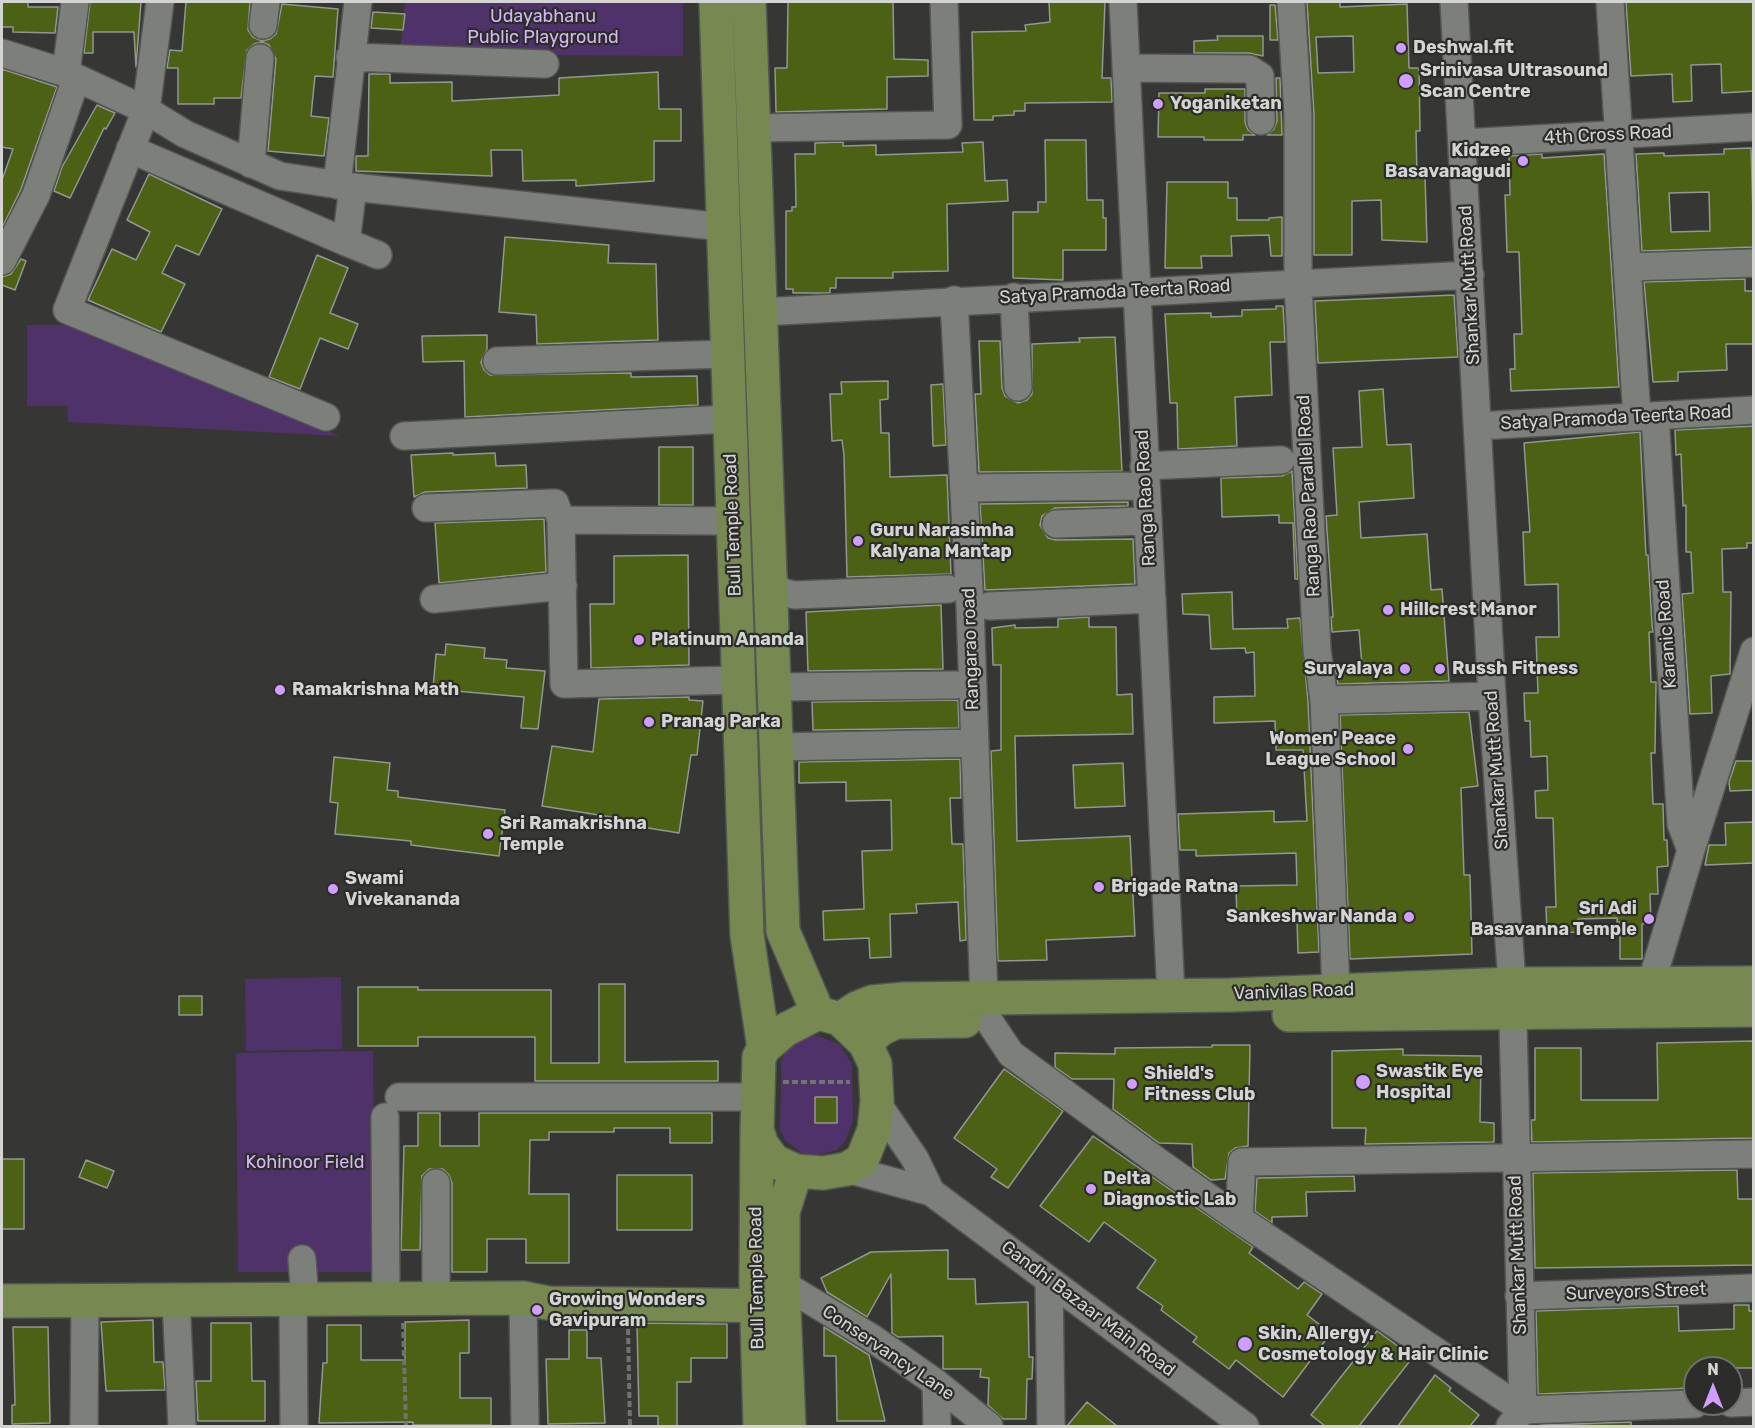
<!DOCTYPE html>
<style>
body{margin:0}
#map{position:relative;width:1755px;height:1428px;overflow:hidden;background:#363734;font-family:Rubik,sans-serif}
canvas{display:block}
.frame{position:absolute;inset:0;border:3px solid #d4d5d3;pointer-events:none}
.north{position:absolute;left:1683px;top:1356px;width:60px;height:60px;box-sizing:border-box;background:#2c2d2a;border:2px solid #6f706e;border-radius:50%;rotate:0deg;font-size:16px;font-weight:700;line-height:24px;text-align:center;color:#d4d5d3}
.north::after{content:'';display:block;margin:auto;width:21px;height:27px;background:#cf9eff;clip-path:polygon(50% 0,100% 100%,50% 72%,0 100%)}
</style>
<div id="map">
<canvas width="1755" height="1428"></canvas>
<div class="frame"></div>
<div class="north">N</div>
</div>
<script>
const c = document.querySelector('canvas').getContext('2d');
c.lineJoin = 'round';
function fill(path, color) {
  c.fillStyle = color;
  c.fill(path, 'evenodd');
}
function shape(rows) {
  const path = new Path2D();
  for (const r of rows) {
    path.moveTo(r[0], r[1]);
    for (let i = 2; i < r.length; i += 2) path.lineTo(r[i], r[i + 1]);
  }
  return path;
}
function stroke(path, color, width, dash) {
  c.strokeStyle = color;
  c.lineWidth = width;
  c.lineCap = dash ? 'butt' : 'round';
  c.setLineDash(dash || []);
  c.stroke(path);
}
function write(font, color, halo, rows, align = 'center') {
  c.font = font + ' Rubik,sans-serif';
  c.lineWidth = 4.5;
  c.setLineDash([]);
  c.textBaseline = 'middle';
  c.strokeStyle = halo;
  c.fillStyle = color;
  for (const [text, x, y, turn = 0] of rows) {
    c.save();
    c.translate(x, y);
    c.rotate((+turn || 0) * Math.PI / 180);
    c.textAlign = isNaN(turn) ? turn : align;
    if (halo) c.strokeText(text, 0, 0);
    c.fillText(text, 0, 0);
    c.restore();
  }
}
fill(shape([
 [405,2,683,2,683,56,400,54],
 [27,325,68,325,340,436,68,422,67,406,27,406],
 [341,977,342,1049,246,1051,245,979],
 [818,1036,839,1044,852,1064,853,1121,845,1142,837,1150,814,1156,803,1154,785,1140,780,1129,781,1082,781,1061,786,1051,806,1037],
 [373,1051,375,1272,238,1272,236,1053]
]), '#50326a');
const building = shape([
 [2,2,28,2,28,7,58,7,55,33,13,32,13,27,2,27,2,2],
 [90,2,141,2,136,67,134,32,93,32,93,53,84,53,90,2],
 [186,2,250,2,248,30,253,37,262,41,270,39,276,34,282,4,338,9,333,77,315,76,311,116,329,118,324,156,268,151,276,59,269,45,262,42,254,44,247,50,241,98,214,98,214,104,178,104,178,68,167,68,170,50,182,51,186,2],
 [788,2,893,2,894,59,928,60,928,76,887,77,887,109,776,112,775,68,787,68,788,2],
 [1049,2,1105,2,1102,78,1111,78,1112,102,1025,103,1025,111,1014,111,1014,115,993,116,993,120,974,120,972,32,1026,31,1025,25,1050,22,1049,2],
 [1307,2,1340,2,1340,7,1407,4,1409,68,1419,68,1420,131,1416,131,1417,176,1425,176,1427,242,1382,240,1381,200,1352,201,1352,255,1314,255,1314,115,1307,2],
 [1353,36,1354,72,1318,73,1316,37,1353,36],
 [1626,2,1754,2,1754,91,1722,93,1721,64,1691,65,1692,101,1673,102,1672,74,1631,76,1626,2],
 [1270,5,1275,5,1278,40,1270,40,1270,5],
 [373,12,405,14,403,30,371,28,373,12],
 [1217,36,1263,36,1263,56,1249,53,1194,53,1194,41,1218,40,1217,36],
 [2,69,57,87,21,189,2,228,2,180,13,149,2,147,2,69],
 [658,72,659,109,681,109,681,141,654,141,654,181,576,186,576,180,523,181,522,150,491,150,492,176,356,171,356,156,368,156,369,74,390,74,390,83,452,82,452,101,559,95,559,78,658,72],
 [1276,78,1280,78,1282,135,1267,135,1274,129,1277,121,1276,78],
 [1205,89,1245,89,1245,122,1248,130,1255,135,1243,135,1243,140,1204,140,1204,137,1158,137,1159,93,1205,93,1205,89],
 [97,105,115,113,106,129,104,128,70,198,54,191,62,167,97,105],
 [1045,140,1086,140,1087,200,1103,200,1103,218,1106,218,1106,250,1063,250,1063,280,1013,278,1013,212,1038,212,1038,202,1046,202,1045,140],
 [843,142,843,146,876,145,876,155,963,152,962,143,983,142,985,181,1007,180,1008,201,947,204,948,271,893,272,893,278,836,278,836,288,830,288,830,293,793,293,793,289,786,289,786,211,792,211,792,207,796,207,795,154,815,154,815,143,843,142],
 [1751,148,1754,247,1642,251,1636,154,1664,153,1664,156,1724,154,1724,149,1751,148],
 [1709,192,1710,231,1671,232,1669,193,1709,192],
 [1542,154,1542,158,1604,154,1619,387,1511,391,1510,369,1515,369,1514,334,1522,334,1519,252,1507,252,1505,195,1510,195,1509,156,1542,154],
 [149,174,222,209,199,255,176,245,162,273,185,284,161,332,88,300,112,249,136,260,150,232,127,220,149,174],
 [1167,182,1228,182,1228,198,1237,198,1237,220,1269,220,1269,218,1282,217,1282,256,1271,256,1269,235,1231,236,1232,256,1201,256,1202,268,1165,268,1167,182],
 [505,237,609,245,608,263,656,264,658,340,537,344,536,315,499,312,505,237],
 [317,255,348,268,330,313,358,324,348,349,320,338,300,389,269,377,317,255],
 [21,259,26,261,15,290,2,285,2,277,11,274,21,259],
 [1745,279,1745,291,1754,291,1754,344,1726,344,1727,370,1678,372,1678,381,1653,382,1644,282,1745,279],
 [1454,295,1458,357,1318,363,1315,301,1454,295],
 [1276,306,1283,306,1285,342,1270,342,1272,395,1235,397,1237,446,1178,449,1177,403,1170,403,1165,314,1211,313,1211,317,1242,316,1242,310,1276,309,1276,306],
 [487,335,487,349,481,362,484,370,490,375,631,373,631,377,697,376,698,405,465,417,464,361,423,362,422,336,487,335],
 [1115,337,1122,471,979,472,975,394,981,394,979,341,1000,341,1002,388,1005,396,1018,403,1027,400,1032,394,1032,344,1080,342,1079,338,1115,337],
 [888,381,888,399,880,400,881,433,889,433,890,477,947,475,951,574,847,577,844,455,842,440,832,441,830,394,842,394,841,382,888,381],
 [943,384,946,445,933,446,931,385,943,384],
 [1383,389,1387,445,1411,444,1414,498,1359,502,1361,538,1427,534,1431,590,1442,589,1449,681,1338,684,1335,667,1362,665,1359,630,1332,632,1331,617,1333,617,1326,516,1337,515,1333,448,1362,447,1359,391,1383,389],
 [1754,426,1754,543,1747,543,1747,548,1722,549,1723,592,1731,592,1730,674,1711,676,1712,713,1690,714,1682,594,1693,593,1691,552,1686,552,1686,505,1683,506,1681,454,1676,455,1675,430,1754,426],
 [1640,432,1646,555,1648,555,1652,624,1653,632,1649,632,1651,682,1656,682,1655,753,1651,753,1653,804,1663,804,1664,840,1667,840,1668,866,1657,867,1658,894,1650,894,1651,923,1642,924,1642,959,1620,959,1620,922,1617,922,1617,918,1578,919,1578,932,1547,933,1546,907,1556,907,1553,818,1536,818,1535,791,1548,790,1547,756,1531,757,1530,721,1525,721,1524,693,1538,693,1536,637,1559,637,1558,584,1525,585,1523,532,1530,532,1524,443,1640,432],
 [659,447,693,447,693,505,659,505,659,447],
 [453,453,453,455,495,453,496,466,526,465,527,488,425,492,414,497,411,455,453,453],
 [1292,471,1298,579,1295,579,1293,523,1279,523,1279,515,1222,517,1221,478,1282,476,1292,471],
 [1128,502,1128,506,1055,508,1042,516,1040,525,1048,538,1056,540,1133,539,1135,584,985,590,980,504,1128,502],
 [544,519,546,572,439,583,435,523,544,519],
 [688,555,689,665,591,668,590,604,614,604,614,556,688,555],
 [1232,592,1233,629,1288,628,1287,619,1300,618,1308,701,1319,952,1298,953,1297,920,1237,922,1236,886,1297,885,1296,853,1196,856,1196,850,1180,850,1178,814,1274,811,1274,822,1307,821,1303,750,1276,750,1275,721,1214,723,1214,697,1255,696,1254,652,1246,653,1245,648,1211,649,1209,615,1183,614,1182,594,1232,592],
 [941,605,943,669,808,671,806,612,941,605],
 [1089,617,1089,627,1116,627,1117,695,1132,694,1133,734,1015,736,1017,841,1130,836,1135,936,1046,940,1047,960,998,961,991,751,1001,750,1001,665,993,665,992,628,1015,625,1015,628,1058,627,1058,619,1089,617],
 [446,644,485,648,484,658,507,660,506,668,545,671,538,729,521,728,524,697,433,689,436,654,445,655,446,644],
 [689,697,689,700,703,701,697,755,691,755,679,833,642,827,643,822,542,806,552,746,593,752,599,699,689,697],
 [958,700,959,728,813,730,812,702,958,700],
 [1469,712,1478,786,1461,788,1464,875,1470,875,1472,954,1350,959,1340,715,1469,712],
 [334,757,390,763,387,790,398,791,398,797,505,810,499,856,411,845,411,841,335,834,338,803,330,802,334,757],
 [960,759,961,798,950,798,952,844,963,844,966,940,960,941,958,902,916,904,917,913,890,914,891,957,870,958,869,938,824,940,823,911,864,909,862,851,892,850,891,800,846,801,846,782,799,783,799,762,960,759],
 [1736,761,1754,761,1754,790,1730,791,1729,782,1736,761],
 [1123,763,1125,806,1075,808,1073,765,1123,763],
 [1754,822,1754,863,1705,865,1709,845,1726,845,1725,823,1754,822],
 [599,984,625,984,625,1062,718,1061,718,1081,535,1081,535,1037,418,1037,418,1046,358,1046,358,987,418,987,418,990,551,990,551,1063,599,1063,599,984],
 [179,996,202,996,202,1015,179,1015,179,996],
 [1754,1041,1754,1138,1532,1142,1531,1120,1535,1120,1535,1048,1581,1048,1581,1100,1658,1100,1657,1043,1754,1041],
 [1212,1045,1250,1045,1248,1146,1235,1148,1229,1153,1225,1179,1211,1180,1193,1167,1192,1144,1159,1143,1113,1109,1114,1079,1072,1079,1055,1067,1055,1053,1115,1054,1115,1048,1212,1047,1212,1045],
 [1403,1049,1403,1055,1481,1056,1480,1122,1494,1123,1494,1142,1365,1144,1366,1128,1332,1128,1332,1051,1403,1049],
 [1004,1069,1063,1111,1008,1188,991,1177,997,1169,954,1138,1004,1069],
 [815,1097,837,1097,837,1123,815,1123,815,1097],
 [418,1113,440,1113,440,1146,479,1146,479,1113,712,1113,712,1143,670,1143,670,1128,614,1128,614,1132,549,1132,549,1140,530,1140,529,1194,569,1194,569,1263,526,1263,526,1239,487,1239,487,1272,452,1272,452,1183,449,1175,443,1169,429,1169,422,1176,420,1250,401,1250,404,1146,418,1146,418,1113],
 [1093,1136,1253,1247,1249,1253,1298,1289,1304,1282,1322,1294,1307,1315,1331,1333,1283,1397,1236,1360,1229,1369,1193,1342,1197,1337,1161,1310,1163,1306,1137,1288,1156,1260,1104,1222,1089,1242,1040,1206,1093,1136],
 [2,1159,24,1159,24,1229,2,1229,2,1159],
 [86,1160,114,1171,107,1188,79,1177,86,1160],
 [1737,1170,1738,1199,1754,1199,1754,1265,1535,1268,1533,1173,1737,1170],
 [617,1175,692,1175,692,1230,617,1230,617,1175],
 [1354,1176,1355,1191,1306,1192,1307,1216,1272,1217,1272,1223,1255,1211,1257,1178,1354,1176],
 [948,1250,948,1279,975,1279,976,1304,1028,1302,1029,1357,1033,1357,1032,1379,1027,1379,1026,1419,1003,1419,988,1405,989,1378,980,1377,981,1369,943,1369,943,1336,898,1337,892,1333,891,1274,867,1317,827,1292,821,1278,871,1252,948,1250],
 [1734,1305,1749,1305,1749,1311,1754,1311,1754,1368,1695,1368,1695,1388,1538,1394,1536,1311,1678,1306,1679,1331,1734,1329,1734,1305],
 [153,1320,154,1362,163,1362,165,1390,106,1391,101,1322,153,1320],
 [469,1320,469,1353,460,1353,460,1398,491,1398,491,1425,413,1425,413,1422,319,1423,323,1363,327,1363,327,1325,361,1325,361,1360,405,1360,405,1322,469,1320],
 [211,1323,251,1323,252,1381,265,1381,265,1421,198,1421,196,1381,211,1381,211,1323],
 [637,1323,727,1324,727,1358,691,1358,691,1382,677,1382,677,1426,658,1426,658,1416,639,1416,637,1323],
 [13,1327,48,1327,50,1423,12,1424,12,1405,15,1405,13,1327],
 [824,1327,869,1355,885,1421,837,1421,836,1356,824,1356,824,1327],
 [569,1330,587,1330,587,1358,601,1358,605,1423,548,1424,546,1359,569,1359,569,1330],
 [1377,1331,1413,1357,1359,1426,1325,1426,1311,1415,1377,1331],
 [1435,1375,1451,1388,1449,1391,1479,1415,1470,1426,1398,1426,1435,1375],
 [1087,1402,1117,1426,1067,1426,1087,1402],
 [1631,1422,1631,1426,1540,1425,1631,1422]
]);
fill(building, '#4c6114');
stroke(building, '#949692', 1.5);
const minor = shape([
 [160,2,146,110,67,310,326,417],
 [1123,2,1171,995],
 [1291,2,1298,116,1298,283,1317,650,1324,700,1336,990],
 [1454,2,1492,696,1512,984,1523,1410,1510,1426],
 [1610,2,1637,417],
 [263,25,266,2],
 [2,53,66,73,146,110,185,134,280,176,353,187,723,227],
 [350,57,545,64],
 [1126,68,1249,69,1260,76,1261,121],
 [66,73,75,2],
 [754,128,948,125,944,2],
 [1462,143,1754,127],
 [130,149,346,242],
 [251,164,260,58],
 [337,185,358,2],
 [353,187,346,242,378,255],
 [2,261,36,195,76,79],
 [1628,267,1754,263],
 [1014,297,1018,387],
 [954,300,970,607,984,998],
 [760,312,1470,275],
 [497,361,727,354],
 [1479,426,1754,410],
 [404,436,728,419],
 [1144,466,1281,460],
 [964,488,1144,486],
 [426,508,555,503,561,520,564,684,738,680],
 [561,520,733,521],
 [1056,524,1147,521],
 [770,585,785,593,795,595,948,589],
 [434,599,563,586],
 [990,606,1152,599],
 [774,687,955,685],
 [1324,700,1492,696],
 [776,747,975,743],
 [1691,850,1754,651],
 [1651,984,1691,850,1681,824,1655,416],
 [989,1021,1011,1054,1157,1161,1239,1219,1523,1410,1695,1404],
 [399,1097,758,1097],
 [877,1103,915,1159,931,1192],
 [385,1117,386,1299],
 [847,1169,931,1192,1245,1426],
 [1239,1219,1242,1162,1754,1154],
 [302,1259,305,1299],
 [1049,1281,1051,1426],
 [783,1284,872,1338,936,1383,989,1426],
 [1519,1296,1754,1288],
 [523,1298,525,1426],
 [436,1299,436,1183],
 [176,1300,182,1426],
 [293,1300,294,1426],
 [936,1383,937,1426],
 [1731,1403,1754,1402],
 [84,1426,85,1301]
]);
const major = shape([
 [716,2,747,935,764,1048],
 [749,2,783,931,818,1013],
 [818,1013,840,1019,865,1043,875,1064,877,1101,874,1130,862,1160,847,1169,823,1173,796,1171,774,1161,762,1145,757,1130,759,1057,764,1048,785,1030,818,1013],
 [1289,1015,1754,1010],
 [840,1019,857,1008,872,1002,904,999,1231,995,1512,984,1754,983],
 [865,1043,881,1029,896,1022,965,1021],
 [757,1130,756,1283,760,1426],
 [2,1301,523,1298,548,1303,784,1306],
 [789,1426,783,1284,783,1212,796,1171]
]);
stroke(minor, '#545652', 30);
stroke(major, '#545652', 36);
stroke(shape([
 [783,1082,850,1082],
 [403,1323,406,1426],
 [628,1329,630,1426]
]), '#727371', 4, [6, 3]);
stroke(minor, '#7d7f7a', 27);
stroke(major, '#778851', 33);
for (const [x, y, r, color] of [
 [1401,48,6,"#cf9eff"],
 [1406,81,8,"#cf9eff"],
 [1158,104,6,"#cf9eff"],
 [1523,161,6,"#cf9eff"],
 [858,541,6,"#cf9eff"],
 [1388,610,6,"#cf9eff"],
 [639,640,6,"#cf9eff"],
 [1405,669,6,"#cf9eff"],
 [1440,669,6,"#cf9eff"],
 [280,690,6,"#cf9eff"],
 [649,722,6,"#cf9eff"],
 [1408,749,6,"#cf9eff"],
 [488,834,6,"#cf9eff"],
 [1099,887,6,"#cf9eff"],
 [333,889,6,"#cf9eff"],
 [1409,917,6,"#cf9eff"],
 [1649,919,6,"#cf9eff"],
 [1363,1082,8,"#cf9eff"],
 [1132,1084,6,"#cf9eff"],
 [1091,1189,6,"#cf9eff"],
 [537,1310,6,"#cf9eff"],
 [1245,1344,8,"#cf9eff"]
]) {
  const dot = new Path2D();
  dot.arc(x, y, r, 0, 2 * Math.PI);
  c.fillStyle = color;
  c.fill(dot);
  stroke(dot, '#2c2d2a', 2);
}
write('18px', '#d5b5f6', '#2c2d2a', [
 ["Udayabhanu",543,17],
 ["Public Playground",543,38],
 ["Kohinoor Field",305,1163]
]);
write('bold 18px', '#d4d5d3', '#2c2d2a', [
 ["Deshwal.fit",1413,48],
 ["Srinivasa Ultrasound",1420,71],
 ["Scan Centre",1420,92],
 ["Yoganiketan",1170,104],
 ["Kidzee",1511,151,"right"],
 ["Basavanagudi",1511,172,"right"],
 ["Guru Narasimha",870,531],
 ["Kalyana Mantap",870,552],
 ["Hillcrest Manor",1400,610],
 ["Platinum Ananda",651,640],
 ["Suryalaya",1393,669,"right"],
 ["Russh Fitness",1452,669],
 ["Ramakrishna Math",292,690],
 ["Pranag Parka",661,722],
 ["Women' Peace",1396,739,"right"],
 ["League School",1396,760,"right"],
 ["Sri Ramakrishna",500,824],
 ["Temple",500,845],
 ["Swami",345,879],
 ["Vivekananda",345,900],
 ["Brigade Ratna",1111,887],
 ["Sri Adi",1637,909,"right"],
 ["Basavanna Temple",1637,930,"right"],
 ["Sankeshwar Nanda",1397,917,"right"],
 ["Swastik Eye",1376,1072],
 ["Hospital",1376,1093],
 ["Shield's",1144,1074],
 ["Fitness Club",1144,1095],
 ["Delta",1103,1179],
 ["Diagnostic Lab",1103,1200],
 ["Growing Wonders",549,1300],
 ["Gavipuram",549,1321],
 ["Skin, Allergy,",1258,1334],
 ["Cosmetology & Hair Clinic",1258,1355]
], 'left');
write('18px', '#d4d5d3', '#2c2d2a', [
 ["4th Cross Road",1608,135,-3],
 ["Shankar Mutt Road",1470,285,-93],
 ["Satya Pramoda Teerta Road",1115,292,-3],
 ["Satya Pramoda Teerta Road",1616,418,-3],
 ["Ranga Rao Parallel Road",1309,496,-93],
 ["Ranga Rao Road",1146,498,-93],
 ["Bull Temple Road",733,525,-92],
 ["Karanic Road",1667,634,-94],
 ["Rangarao road",971,649,-92],
 ["Shankar Mutt Road",1497,770,-94],
 ["Vanivilas Road",1294,992,-2],
 ["Shankar Mutt Road",1518,1255,-92],
 ["Bull Temple Road",757,1278,-91],
 ["Surveyors Street",1636,1292,-2],
 ["Gandhi Bazaar Main Road",1088,1309,37],
 ["Conservancy Lane",888,1353,34]
]);
</script>
